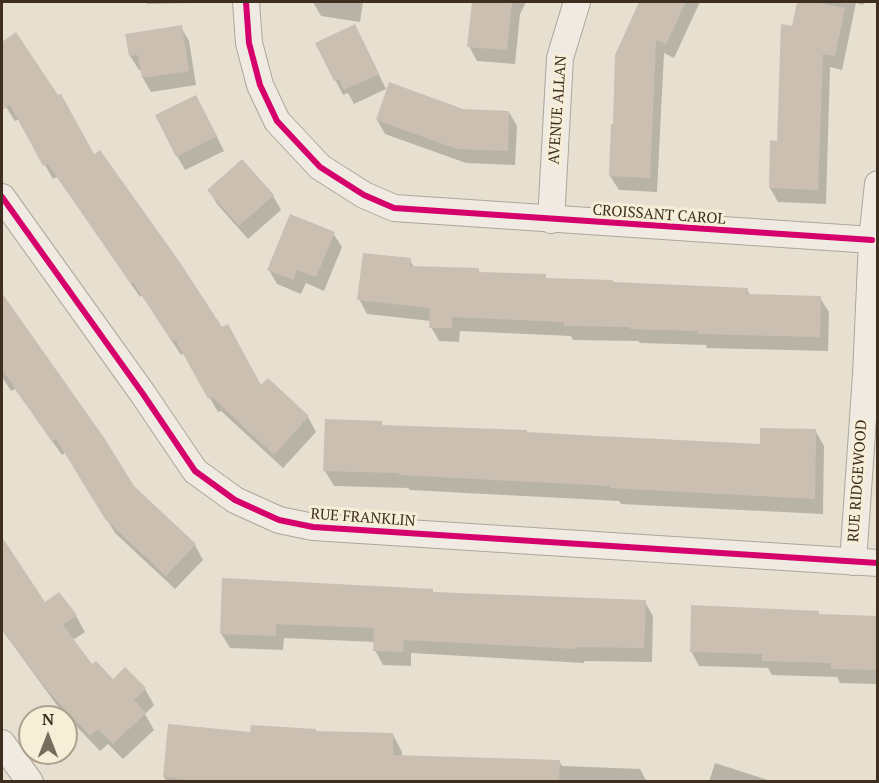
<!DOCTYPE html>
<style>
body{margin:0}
#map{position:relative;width:879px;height:783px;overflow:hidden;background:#e7e0d1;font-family:"PT Serif",serif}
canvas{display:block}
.frame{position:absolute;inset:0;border:3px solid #3d2e20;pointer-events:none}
.north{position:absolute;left:18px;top:705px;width:60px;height:60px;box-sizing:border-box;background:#f7eed8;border:2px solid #ada18e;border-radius:50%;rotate:0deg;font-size:16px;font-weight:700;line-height:24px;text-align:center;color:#3d2e20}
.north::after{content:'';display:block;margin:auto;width:21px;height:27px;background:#786c5e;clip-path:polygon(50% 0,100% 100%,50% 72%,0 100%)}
</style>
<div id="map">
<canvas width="879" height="783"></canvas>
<div class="frame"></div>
<div class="north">N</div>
</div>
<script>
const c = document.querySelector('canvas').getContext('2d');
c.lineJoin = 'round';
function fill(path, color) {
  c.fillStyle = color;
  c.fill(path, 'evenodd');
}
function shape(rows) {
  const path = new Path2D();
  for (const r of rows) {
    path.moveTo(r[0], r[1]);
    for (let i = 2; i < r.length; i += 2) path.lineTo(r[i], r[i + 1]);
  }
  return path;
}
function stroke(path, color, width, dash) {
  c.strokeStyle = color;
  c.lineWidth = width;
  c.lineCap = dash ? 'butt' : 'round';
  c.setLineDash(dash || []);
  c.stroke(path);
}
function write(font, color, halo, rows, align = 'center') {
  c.font = font + ' "PT Serif",serif';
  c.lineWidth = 6;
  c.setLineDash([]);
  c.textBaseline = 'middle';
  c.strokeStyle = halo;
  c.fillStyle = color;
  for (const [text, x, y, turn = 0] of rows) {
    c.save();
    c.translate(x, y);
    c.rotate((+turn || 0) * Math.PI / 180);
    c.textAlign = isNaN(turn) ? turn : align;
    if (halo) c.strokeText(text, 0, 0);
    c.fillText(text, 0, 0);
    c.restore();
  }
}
fill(shape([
 [145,2,192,2,192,3,147,4],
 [313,2,363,2,360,22,321,16],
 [473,2,526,2,520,14,515,64,477,61,469,46],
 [641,2,700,2,674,58,664,53,657,192,619,190,610,176,612,125,614,125,616,55],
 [799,2,864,2,863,5,856,3,842,70,830,67,826,204,778,202,770,188,779,142,793,28],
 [181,27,189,41,196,85,151,92,143,78,142,70,139,70,130,56,127,35],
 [2,41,94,156,261,388,268,380,308,417,316,432,283,468,221,411,218,412,184,353,181,355,142,295,140,297,57,177,53,179,19,119,15,121,2,101],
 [363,41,386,89,354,104,348,93,343,95,317,44],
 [463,110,509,112,517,126,515,165,466,163,385,134,377,120],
 [204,111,224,151,185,170,177,156],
 [245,165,273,196,281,210,248,239,217,204,209,190],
 [333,233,342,247,324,291,306,283,301,294,277,284,269,270],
 [410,260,414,267,478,270,481,273,545,276,547,279,614,284,747,289,750,296,820,298,829,312,828,351,707,348,706,345,640,343,638,341,573,340,571,336,460,331,459,342,439,341,431,327,431,321,367,314,359,299],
 [2,297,104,440,133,487,195,545,203,560,175,589,115,533,66,452,62,455,15,389,11,391,2,377],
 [381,422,384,427,761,445,815,430,824,446,823,514,621,504,619,501,410,490,408,488,334,486,325,471],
 [2,541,45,605,76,616,85,632,73,640,92,666,113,681,125,669,145,689,154,705,145,714,154,730,123,759,108,744,100,751,59,708,2,630],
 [434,593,645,602,653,616,652,662,584,661,584,663,411,653,411,666,383,665,375,650,375,642,284,638,283,650,230,648,221,633],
 [819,615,878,617,878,684,840,683,837,677,772,675,768,668,699,666,691,651],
 [316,732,393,735,402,752,402,757,559,761,562,766,640,769,647,782,167,782,164,777,252,733],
 [715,763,774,782,709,782]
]), '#0003');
fill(shape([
 [472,2,512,2,507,50,467,47],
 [639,2,686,2,666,44,656,40,650,178,609,176,611,124,613,124,615,55],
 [797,2,814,2,845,8,835,56,823,54,818,190,769,188,770,140,777,141,781,24,792,26],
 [355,24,379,74,344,90,339,79,334,81,315,43],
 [182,25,189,71,142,78,138,55,129,56,125,34],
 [16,32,58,95,61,94,94,154,100,150,179,261,222,327,228,324,261,385,268,378,309,416,274,455,212,397,208,399,175,339,172,342,133,282,131,284,48,164,43,166,10,105,2,110,2,42],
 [389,82,463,109,509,111,508,151,457,149,376,120],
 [196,95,217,136,176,157,155,115],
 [242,159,274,195,239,226,207,190],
 [290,214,335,232,316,277,297,270,293,280,267,270],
 [363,253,411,258,410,266,479,268,479,272,546,274,546,278,613,280,613,282,748,288,747,294,821,296,820,337,698,334,698,331,630,329,630,327,564,326,564,322,452,317,452,328,429,328,430,308,357,300],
 [2,293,105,439,134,486,196,544,166,576,105,519,56,439,52,442,2,369],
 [325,419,382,421,382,425,527,430,527,432,598,436,760,444,760,428,816,429,815,499,610,488,610,486,399,475,399,473,323,471],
 [2,537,45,602,59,592,77,615,63,625,92,664,96,661,113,679,125,667,146,688,134,700,146,713,113,744,98,729,90,736,48,691,2,629],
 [222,578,433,589,433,592,646,600,644,648,577,647,577,649,404,640,403,652,373,651,374,628,276,624,276,636,220,634],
 [691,605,819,611,819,614,878,616,878,670,831,669,831,663,762,661,762,654,690,652],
 [168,724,250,732,251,725,316,729,316,731,393,733,393,755,560,760,559,782,209,782,163,777]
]), '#cbbfb2');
const minor = shape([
 [246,2,249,43,260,85,277,121,320,167,364,195,394,208,872,240],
 [2,197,143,394,195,471,235,500,279,520,313,527,878,563],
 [551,220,560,58,577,2],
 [853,562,866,375,872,240,878,184],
 [2,743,30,782]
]);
stroke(minor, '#ada599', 28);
stroke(minor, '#efebe3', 26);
stroke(shape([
 [246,2,249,43,260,85,277,121,320,167,364,195,394,208,872,240],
 [2,197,143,394,195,471,235,500,279,520,313,527,878,563]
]), '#d6006c', 6);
write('15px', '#3d2e20', '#f7eed8', [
 ["AVENUE ALLAN",558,110,-86],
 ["CROISSANT CAROL",659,215,4],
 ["RUE RIDGEWOOD",858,481,-86],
 ["RUE FRANKLIN",363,518,4]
]);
</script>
